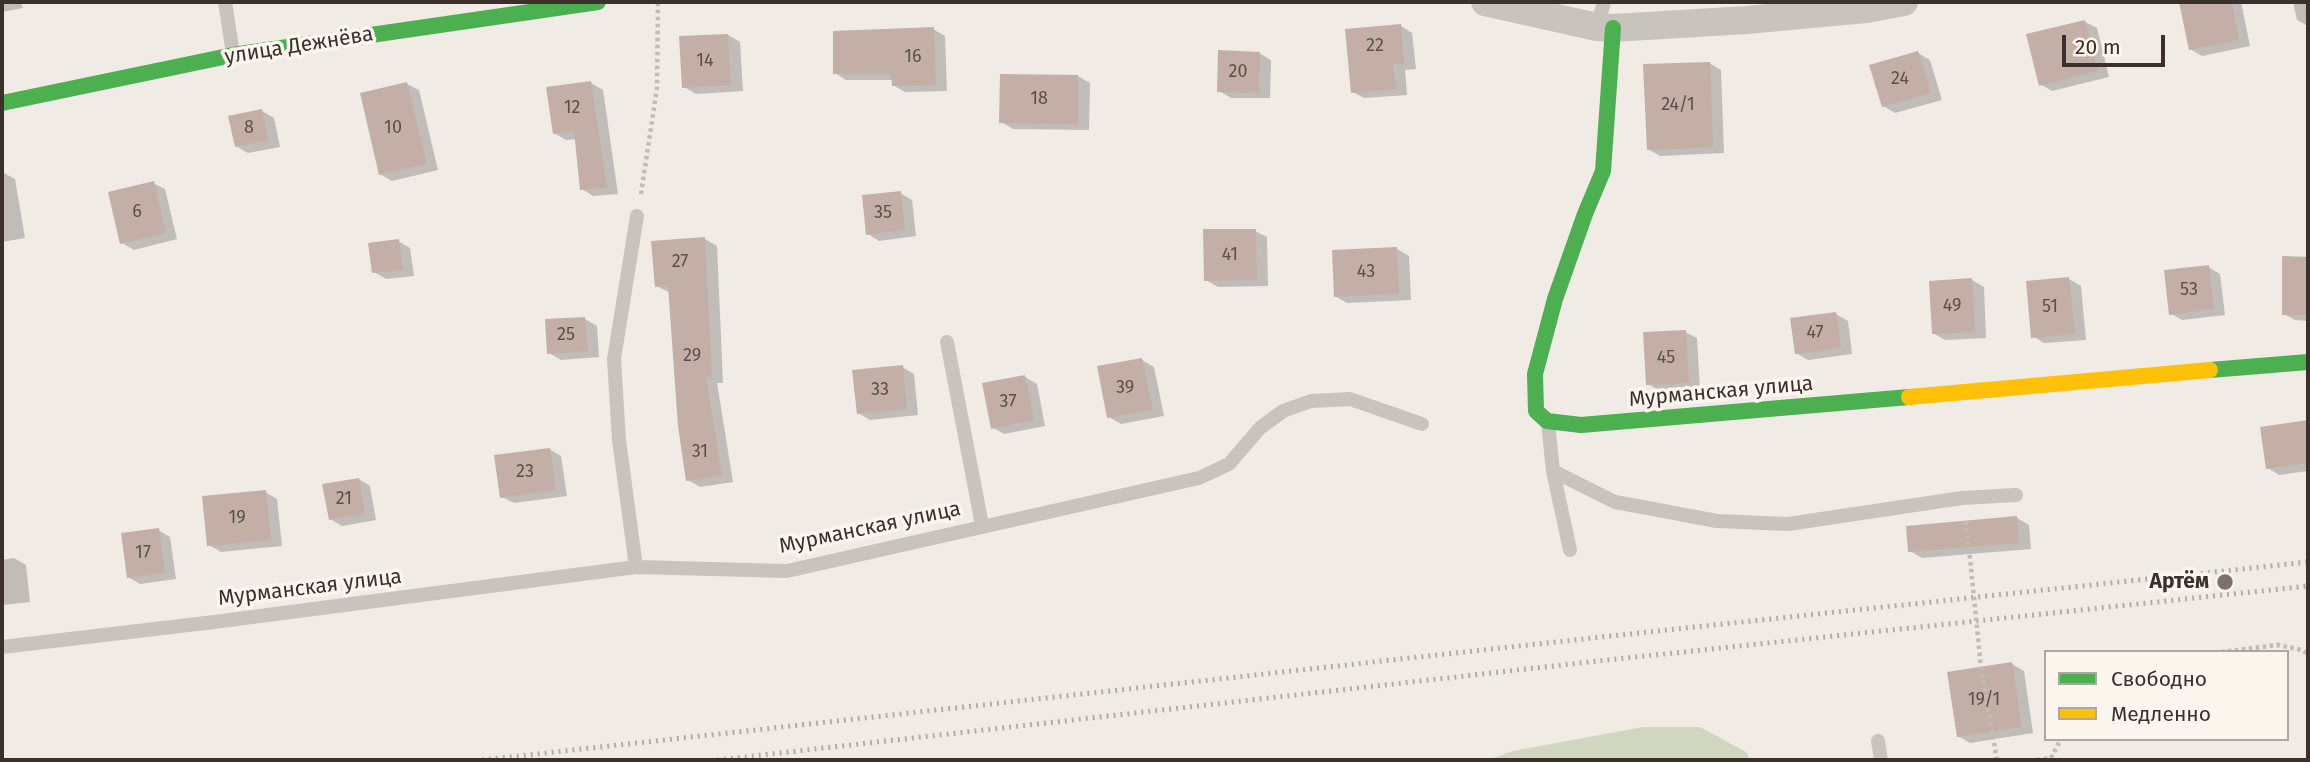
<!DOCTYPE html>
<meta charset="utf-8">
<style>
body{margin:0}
#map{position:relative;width:2310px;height:762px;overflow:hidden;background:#f0ebe5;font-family:"Fira Sans",sans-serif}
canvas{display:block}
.frame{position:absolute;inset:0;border:4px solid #3b302b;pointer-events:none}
.legend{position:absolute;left:2044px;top:650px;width:245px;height:91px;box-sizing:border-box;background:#fbf5ee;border:2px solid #aea6a0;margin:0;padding:9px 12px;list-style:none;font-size:21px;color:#3b302b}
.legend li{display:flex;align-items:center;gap:14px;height:35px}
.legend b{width:35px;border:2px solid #aea6a0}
.scale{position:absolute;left:2062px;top:35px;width:103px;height:32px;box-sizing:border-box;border:4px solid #3b302b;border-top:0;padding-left:9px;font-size:21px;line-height:24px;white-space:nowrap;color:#3b302b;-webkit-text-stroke:5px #fbf5ee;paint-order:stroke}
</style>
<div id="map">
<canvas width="2310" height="762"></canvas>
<div class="frame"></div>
<ul class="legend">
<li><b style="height:9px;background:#4caf50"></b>Свободно</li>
<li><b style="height:9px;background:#ffc107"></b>Медленно</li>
</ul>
<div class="scale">20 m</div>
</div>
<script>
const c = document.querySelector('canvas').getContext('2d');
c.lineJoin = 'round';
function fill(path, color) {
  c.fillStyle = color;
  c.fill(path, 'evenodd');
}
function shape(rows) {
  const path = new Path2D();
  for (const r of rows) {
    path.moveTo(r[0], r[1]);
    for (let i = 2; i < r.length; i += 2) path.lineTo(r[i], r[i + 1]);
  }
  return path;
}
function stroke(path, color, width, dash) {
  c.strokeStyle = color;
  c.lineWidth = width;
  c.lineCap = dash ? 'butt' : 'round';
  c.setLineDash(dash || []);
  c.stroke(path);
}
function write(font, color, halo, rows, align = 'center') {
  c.font = font + ' "Fira Sans",sans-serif';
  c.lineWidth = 7;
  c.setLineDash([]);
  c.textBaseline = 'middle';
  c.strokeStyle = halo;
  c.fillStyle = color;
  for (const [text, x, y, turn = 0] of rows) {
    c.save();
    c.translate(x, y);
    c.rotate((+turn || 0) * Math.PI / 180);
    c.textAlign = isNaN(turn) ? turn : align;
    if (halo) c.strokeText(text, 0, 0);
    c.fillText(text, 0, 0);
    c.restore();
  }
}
fill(shape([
 [1643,727,1700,727,1746,752,1750,760,1487,760,1513,751]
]), '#d1d6bf');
fill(shape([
 [2,2,21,2,23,8,2,12],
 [2181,2,2241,2,2250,46,2202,56,2190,49],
 [2293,2,2308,2,2308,26,2297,20],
 [2085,22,2097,28,2109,77,2052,91,2040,84],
 [1401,26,1412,33,1416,69,1405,70,1407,95,1364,98,1353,92],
 [933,29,945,36,947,91,905,92,893,85,893,80,846,80,835,73],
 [728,35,740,42,743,91,696,94,684,87],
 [1259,53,1271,60,1270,98,1231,98,1219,91],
 [1918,53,1930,60,1942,100,1895,113,1883,106],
 [1709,63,1721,70,1724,153,1660,156,1648,149],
 [1078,76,1090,83,1089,130,1013,129,1001,122],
 [591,83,603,90,618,194,593,196,582,189,577,139,566,140,554,133],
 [407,84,419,90,438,170,392,181,380,174],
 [262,111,274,118,280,147,248,153,236,146],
 [2,172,15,179,25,238,2,242],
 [153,183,165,189,177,239,134,250,122,243],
 [900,193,912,200,916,236,879,241,868,234],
 [1255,231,1267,237,1268,286,1218,287,1206,280],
 [705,239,717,246,723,383,717,383,733,482,700,487,688,480,671,293,656,286],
 [398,241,410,248,414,276,386,279,374,272],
 [1397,249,1409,256,1411,300,1347,303,1335,296],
 [2284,258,2308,259,2308,321,2295,320,2284,314],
 [2208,267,2220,274,2225,315,2182,320,2170,313],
 [2069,279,2081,286,2086,340,2044,343,2033,336],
 [1972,280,1984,287,1986,338,1945,340,1933,333],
 [1836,314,1848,321,1852,354,1808,360,1796,353],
 [585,319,597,326,599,357,561,360,549,353],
 [1685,332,1697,338,1700,389,1660,391,1648,384],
 [1142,360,1154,367,1164,416,1121,424,1109,417],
 [902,367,914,374,918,415,870,420,858,413],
 [1025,377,1037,384,1045,426,1004,434,992,427],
 [2308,422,2308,471,2279,475,2268,468,2262,429],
 [549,449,561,456,567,496,514,503,502,497],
 [359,479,370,486,376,520,342,526,330,519],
 [265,492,277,499,282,546,221,552,209,545],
 [2017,518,2029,525,2031,549,1922,558,1910,551],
 [158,530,170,537,176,579,140,584,128,577],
 [14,558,26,565,30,602,2,605,2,560],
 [2012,664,2024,671,2033,733,1970,743,1958,736]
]), '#0003');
fill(shape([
 [2179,2,2232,2,2239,40,2189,50],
 [2085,20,2098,71,2039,86,2026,34],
 [1401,24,1404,64,1393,64,1396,89,1351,93,1345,29],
 [934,27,936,85,892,86,891,74,833,74,833,31],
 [728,34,731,85,682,88,679,36],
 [1218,50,1260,52,1259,93,1217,92],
 [1918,51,1931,93,1882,107,1869,65],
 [1710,62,1713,147,1647,150,1643,64],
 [1000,74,1078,75,1078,124,999,123],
 [591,81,607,188,580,190,574,131,553,134,546,87],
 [407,82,427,164,379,175,360,93],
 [262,109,269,140,235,147,228,116],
 [154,181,166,233,120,244,108,192],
 [901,191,905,230,866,235,862,195],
 [1203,229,1256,229,1257,280,1204,281],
 [705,237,712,377,706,377,722,476,686,481,678,426,668,286,655,287,651,241],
 [399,239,403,270,372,273,368,243],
 [1397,247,1399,294,1334,297,1332,250],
 [2282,256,2308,257,2308,315,2282,315],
 [2209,265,2214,309,2169,315,2164,270],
 [2069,277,2075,334,2031,338,2026,281],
 [1972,278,1975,332,1932,334,1929,281],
 [1836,312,1841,348,1795,354,1790,318],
 [585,317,588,351,547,354,545,319],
 [1686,330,1689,383,1646,385,1643,332],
 [1142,358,1153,410,1107,418,1097,366],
 [903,365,907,409,857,414,852,370],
 [1025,375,1034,420,991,429,982,383],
 [2308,420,2308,463,2266,469,2260,427],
 [550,448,556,490,500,498,494,455],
 [359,478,365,514,329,520,322,484],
 [266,490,271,540,207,546,202,496],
 [2017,516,2019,543,1908,552,1906,526],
 [159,528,165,573,127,578,121,533],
 [2012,662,2022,727,1957,737,1947,672]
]), '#c3afa7');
stroke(shape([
 [641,194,657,88,658,2],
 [1965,521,1969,548],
 [2221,652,2278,645,2302,650,2308,654],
 [1981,667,1997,760],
 [2037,760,2051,758,2061,739]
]), '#c2bbb6', 4.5, [3.5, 3.5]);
stroke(shape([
 [225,2,233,54],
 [1597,27,1604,2],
 [947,342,982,525],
 [1548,423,1553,471,1570,550],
 [1553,471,1615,502,1717,521,1788,524,1962,498,2016,495],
 [636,567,619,440,614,359,637,216],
 [2,647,214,622,636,567,787,571,1199,478,1229,464,1260,428,1283,411,1311,401,1350,399,1422,424],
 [1878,741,1881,760]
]), '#c9c3be', 14);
stroke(shape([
 [1485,2,1597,27,1613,28,1747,20,1866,9,1904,2]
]), '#c9c3be', 28);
stroke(shape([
 [1613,28,1603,171,1585,214,1555,299,1535,374,1536,411,1547,421,1581,425,1909,397],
 [2,103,233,55,598,2],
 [2210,370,2308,362]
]), '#4caf50', 16);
stroke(shape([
 [1909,397,2210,370]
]), '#ffc107', 16);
stroke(shape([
 [482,760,1601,637,2308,562],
 [717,760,1598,661,2308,586]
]), '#b1aca8', 5, [2, 5]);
stroke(shape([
 [1969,548,1981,667]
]), '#c2bbb6', 4.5, [3.5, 3.5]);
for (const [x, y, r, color] of [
 [2225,582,9,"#7a716c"]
]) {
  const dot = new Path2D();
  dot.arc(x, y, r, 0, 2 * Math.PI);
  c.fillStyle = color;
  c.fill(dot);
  stroke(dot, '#fbf5ee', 2.5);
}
write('18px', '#5d504a', null, [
 ["22",1375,46],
 ["16",913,57],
 ["14",705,61],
 ["20",1238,72],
 ["24",1900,79],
 ["18",1039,99],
 ["24/1",1678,105],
 ["12",572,108],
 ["8",249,128],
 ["10",393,128],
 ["6",137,212],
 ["35",883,213],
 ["41",1230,255],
 ["27",680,262],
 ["43",1366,272],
 ["53",2189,290],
 ["49",1952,306],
 ["51",2050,307],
 ["47",1815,333],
 ["25",566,335],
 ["29",692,356],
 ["45",1666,358],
 ["39",1125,388],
 ["33",880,390],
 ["37",1008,402],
 ["31",700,452],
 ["23",525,472],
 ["21",344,499],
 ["19",237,518],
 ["17",143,553],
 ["19/1",1984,700]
]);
write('21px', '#3b302b', '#fbf5ee', [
 ["улица Дежнёва",299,46,-9],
 ["Мурманская улица",1721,392,-5],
 ["Мурманская улица",870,528,-12],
 ["Мурманская улица",310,588,-7]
]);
write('bold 21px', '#3b302b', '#fbf5ee', [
 ["Артём",2209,582]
], 'right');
</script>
